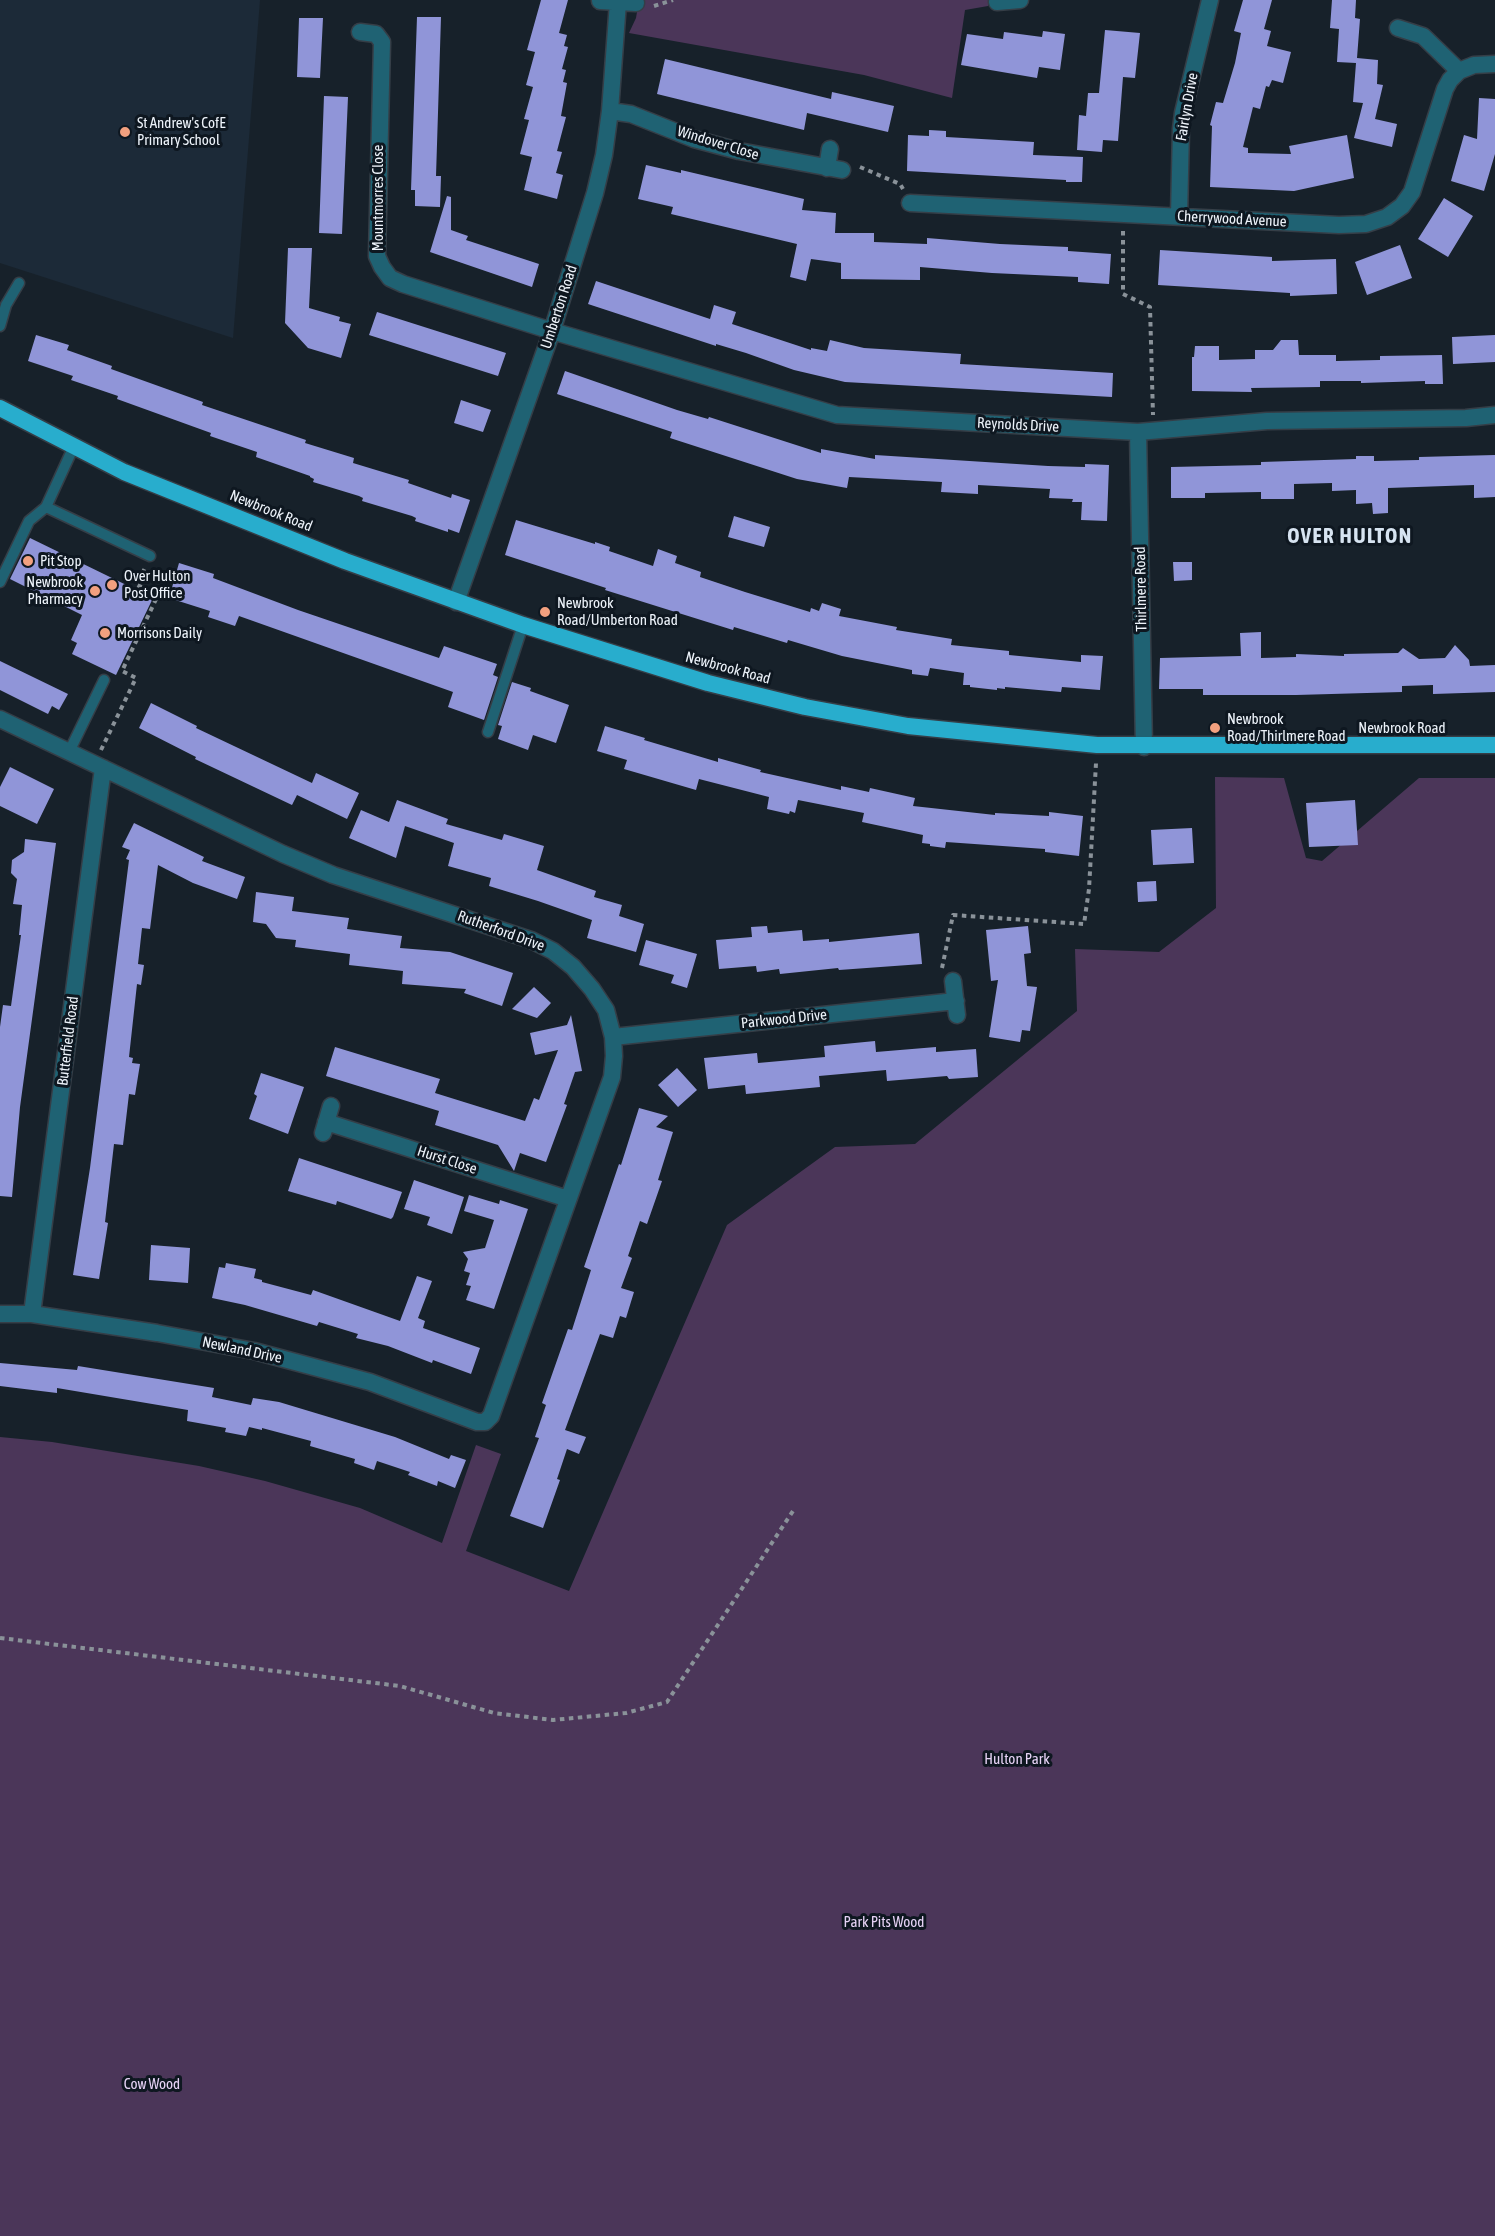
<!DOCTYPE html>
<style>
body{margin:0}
canvas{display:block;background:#17212a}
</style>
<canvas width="1495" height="2236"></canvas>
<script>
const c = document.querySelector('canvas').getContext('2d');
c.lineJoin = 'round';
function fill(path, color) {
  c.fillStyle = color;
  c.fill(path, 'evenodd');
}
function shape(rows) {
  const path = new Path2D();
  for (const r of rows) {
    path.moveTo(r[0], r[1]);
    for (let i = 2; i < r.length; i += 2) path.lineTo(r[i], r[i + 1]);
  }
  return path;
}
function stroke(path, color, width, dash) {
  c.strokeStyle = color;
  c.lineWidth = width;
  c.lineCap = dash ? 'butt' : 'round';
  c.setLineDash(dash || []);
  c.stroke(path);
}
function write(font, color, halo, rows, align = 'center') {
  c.font = font + ' "Asap Condensed",sans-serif';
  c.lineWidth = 6;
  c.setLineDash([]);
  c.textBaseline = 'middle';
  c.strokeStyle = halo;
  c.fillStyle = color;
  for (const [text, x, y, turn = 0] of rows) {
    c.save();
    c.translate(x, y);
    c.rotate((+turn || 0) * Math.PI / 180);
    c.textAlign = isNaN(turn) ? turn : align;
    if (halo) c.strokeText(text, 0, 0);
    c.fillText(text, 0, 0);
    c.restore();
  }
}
fill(shape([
 [0,0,260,0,233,338,0,263]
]), '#1c2a38');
fill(shape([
 [639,0,989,0,988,6,965,10,952,98,864,75,629,33,636,18],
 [1215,777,1284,778,1306,858,1322,861,1419,778,1495,778,1495,2236,0,2236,0,1437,52,1442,199,1466,265,1481,360,1508,442,1543,476,1445,501,1454,466,1551,569,1591,727,1225,835,1147,915,1144,1077,1011,1075,949,1159,952,1216,908]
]), '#4b3659');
fill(shape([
 [541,0,568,0,559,33,567,35,564,46,568,47,562,69,566,70,563,82,567,83,561,116,566,117,557,151,562,152,556,173,563,175,557,199,524,190,532,157,520,154,529,120,524,119,533,87,526,85,535,52,527,50],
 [1243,0,1272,0,1264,29,1271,31,1267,46,1291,52,1283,83,1272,80,1269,87,1266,86,1260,109,1253,107,1243,147,1248,148,1248,153,1291,154,1289,146,1347,135,1354,178,1294,191,1210,187,1212,126,1210,125,1216,102,1223,103,1235,63,1241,33,1234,31],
 [1332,0,1356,0,1355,18,1360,19,1357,58,1378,60,1377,84,1383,85,1375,119,1397,124,1392,147,1354,138,1363,103,1353,102,1356,63,1337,62,1339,29,1330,28],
 [417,17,441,17,436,176,441,176,440,207,415,206,415,190,411,190],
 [299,18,323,18,320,78,297,77],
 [1105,30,1140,33,1135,78,1123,77,1118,141,1103,140,1102,152,1077,150,1079,115,1086,116,1088,93,1099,93],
 [1043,31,1065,34,1060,70,1039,67,1037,78,961,65,967,34,1003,39,1004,32,1042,37],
 [665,59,831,99,832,92,894,106,888,132,807,113,804,130,657,94],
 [324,96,348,97,342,234,319,233],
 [1479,98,1495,99,1495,154,1484,191,1451,181,1464,135,1477,139],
 [929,130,946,131,946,137,1034,142,1033,155,1083,157,1082,182,1066,182,1066,180,907,171,908,135,929,136],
 [646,165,681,173,681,170,804,199,802,210,836,213,835,233,874,233,874,242,927,244,927,238,1000,244,1068,247,1068,251,1111,254,1109,284,1078,282,1078,277,992,273,920,267,920,280,841,279,841,263,811,259,806,281,790,277,797,244,671,214,673,207,638,199],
 [447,196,451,197,451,230,468,236,466,240,539,264,532,287,430,252],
 [1444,198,1473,216,1448,257,1418,239],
 [1400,245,1412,278,1367,295,1355,262],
 [288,248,312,248,309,308,340,317,339,321,351,324,341,358,308,348,285,323],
 [1160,250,1272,257,1272,261,1336,259,1337,294,1290,296,1290,293,1158,285],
 [596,281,710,319,714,305,736,312,732,324,811,350,811,348,827,351,830,340,864,348,961,354,960,364,1113,373,1112,397,845,382,794,370,746,353,716,344,716,346,588,304],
 [377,312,506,353,498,376,369,335],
 [36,335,69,345,67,350,112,366,111,369,203,402,202,405,306,440,305,443,354,458,353,463,409,480,408,483,451,498,452,494,470,500,459,533,448,529,448,532,415,521,416,518,412,516,362,501,363,498,359,496,313,482,314,479,310,477,310,476,256,457,257,452,210,436,211,433,117,399,118,396,71,380,73,376,28,361],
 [1495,335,1495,362,1453,364,1452,337],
 [1281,340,1298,340,1299,355,1336,355,1336,361,1380,360,1380,356,1442,355,1443,384,1425,384,1425,381,1361,383,1361,381,1320,381,1320,387,1251,388,1252,392,1192,391,1192,357,1194,357,1195,346,1219,346,1219,360,1255,359,1255,350,1273,350],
 [565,371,677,410,708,419,709,417,821,453,821,449,875,459,875,455,1048,466,1085,467,1085,464,1109,465,1107,521,1081,520,1082,502,1072,502,1073,499,1049,498,1050,489,978,485,978,494,941,492,942,482,849,477,847,488,797,479,670,438,672,432,557,394],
 [461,400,491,410,483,432,454,423],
 [1495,455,1495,497,1474,498,1474,485,1388,488,1388,513,1373,514,1372,503,1356,504,1356,490,1332,491,1332,483,1294,484,1294,499,1261,499,1261,492,1205,493,1205,498,1171,498,1171,467,1261,465,1261,462,1356,459,1356,456,1374,456,1374,461,1419,460,1419,457],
 [734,516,770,527,764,547,728,537],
 [516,520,595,544,595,542,610,547,609,551,653,566,658,549,677,556,675,563,701,572,700,577,745,592,810,612,811,608,819,611,822,603,841,609,839,616,897,627,896,630,952,639,951,645,1009,651,1009,655,1081,662,1081,655,1103,656,1100,690,1062,687,1061,692,1005,687,1005,689,997,688,997,690,970,687,970,685,963,685,964,673,930,668,928,676,912,674,912,670,842,656,788,640,787,643,734,627,733,630,605,590,606,588,505,555],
 [30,538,153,598,116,675,72,654,77,643,71,640,82,615,10,579],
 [1173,562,1192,562,1192,580,1174,581],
 [179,563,214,574,213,578,298,610,439,658,444,646,497,664,493,675,498,677,484,720,448,707,453,692,239,616,235,626,208,617,210,611,169,598],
 [1261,632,1261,658,1296,657,1296,654,1344,656,1344,654,1398,653,1403,648,1419,659,1445,658,1455,645,1469,660,1470,666,1495,665,1495,692,1433,694,1433,685,1402,686,1402,692,1296,695,1203,695,1203,689,1159,689,1160,658,1241,656,1240,633],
 [0,661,68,694,59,710,52,706,48,714,0,690],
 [512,682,531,688,530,691,569,705,556,743,533,735,528,750,498,739,502,726,498,725],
 [151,703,197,726,196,728,312,783,316,773,359,793,347,819,297,795,292,805,195,759,196,757,139,728],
 [605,726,645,738,644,740,718,762,718,758,761,770,760,772,841,790,841,786,869,792,870,788,915,798,913,806,995,815,995,813,1049,816,1049,812,1083,816,1079,856,1045,852,1045,849,946,842,945,848,930,846,930,844,922,843,923,835,862,822,864,813,798,800,795,813,790,811,789,814,767,809,769,797,699,779,696,790,624,769,627,760,597,751],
 [10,767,54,789,37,824,0,806,0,787],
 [397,800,448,819,446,824,502,840,504,834,544,846,537,870,596,891,594,897,622,905,619,916,644,924,636,952,587,938,592,920,538,901,489,886,491,878,448,866,454,843,405,826,396,858,349,838,361,810,389,822],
 [1355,800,1358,845,1309,847,1306,803],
 [134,823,204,857,202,861,245,877,237,899,193,883,158,865,150,929,142,928,138,964,144,965,141,985,137,984,129,1057,133,1058,132,1063,140,1064,135,1095,129,1094,123,1145,114,1144,105,1222,108,1223,99,1279,73,1275,90,1168,129,860,126,859,130,850,122,847],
 [1192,828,1194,863,1153,865,1151,830],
 [25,839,56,843,20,1107,12,1197,0,1196,0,1027,3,1005,11,1006,21,935,19,935,22,905,13,904,17,879,11,873,12,860,24,852],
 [1156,881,1157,901,1138,902,1137,882],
 [256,892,294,897,292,911,349,918,347,929,402,936,400,948,450,952,513,973,502,1006,464,993,466,989,402,984,403,971,349,965,350,954,295,947,296,940,276,938,266,924,253,922],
 [767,926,768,933,802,930,803,941,829,939,829,942,919,933,922,964,839,970,838,968,780,974,779,969,757,972,756,966,719,969,716,940,752,937,751,927],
 [1028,926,1031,953,1024,954,1027,986,1037,987,1030,1031,1022,1030,1020,1042,989,1037,998,980,991,981,986,930],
 [646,940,697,954,687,988,671,983,674,975,639,965],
 [534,987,551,1003,537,1018,512,1009],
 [571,1015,582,1071,575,1072,564,1104,567,1105,546,1162,520,1153,514,1171,498,1145,435,1125,439,1111,326,1076,335,1047,440,1079,435,1093,525,1121,534,1098,539,1100,558,1050,535,1055,530,1033,567,1025],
 [875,1041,876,1052,936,1047,936,1052,976,1049,978,1077,949,1079,947,1076,887,1081,886,1070,819,1076,820,1087,746,1094,745,1085,708,1089,704,1058,757,1053,758,1063,825,1057,824,1046],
 [677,1068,697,1090,678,1107,658,1085],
 [261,1073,304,1087,288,1134,249,1119,257,1096,254,1094],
 [639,1108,668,1116,656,1127,673,1132,658,1180,662,1181,647,1224,640,1221,628,1256,632,1258,621,1288,634,1292,626,1318,620,1316,613,1338,600,1334,565,1430,586,1437,579,1454,567,1449,557,1479,560,1480,543,1528,510,1516,539,1438,535,1437,546,1405,542,1403,568,1329,572,1330,591,1270,584,1267,619,1164,621,1165],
 [299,1158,402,1192,393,1217,391,1219,337,1201,336,1205,288,1191],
 [414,1180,464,1197,452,1234,427,1225,430,1217,404,1209],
 [469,1195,499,1204,500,1200,528,1209,494,1309,466,1300,471,1286,466,1285,470,1273,464,1271,468,1259,463,1252,485,1248,494,1220,464,1211],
 [151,1245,190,1248,188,1283,149,1280],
 [226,1263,256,1269,254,1278,262,1280,262,1282,311,1295,313,1290,400,1321,417,1276,432,1281,418,1318,425,1321,423,1328,480,1348,471,1374,433,1360,432,1363,388,1346,356,1338,358,1334,319,1322,317,1326,245,1305,212,1298,219,1267,225,1268],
 [0,1363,77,1370,78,1366,214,1388,212,1397,251,1405,253,1398,279,1402,395,1437,449,1459,451,1455,466,1460,455,1488,438,1481,437,1486,408,1475,410,1472,377,1461,374,1470,354,1463,355,1459,310,1446,311,1441,262,1428,262,1430,249,1427,246,1436,225,1432,226,1428,187,1421,188,1410,57,1388,57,1393,0,1386]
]), '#9095d8');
const service = shape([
 [0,326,6,305,19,283],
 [46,507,150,556],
 [0,582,29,521,46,507,74,446],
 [488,732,523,625],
 [69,752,104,680]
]);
const minor = shape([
 [600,1,636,3],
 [997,2,1020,0],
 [1398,28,1423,36,1459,71],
 [360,32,376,34,382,42,377,256,382,267,390,278,403,284,552,331,837,415,1138,432,1267,421,1466,418,1495,415],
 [610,111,631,114,694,139,739,151,842,170],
 [827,168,830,149],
 [910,203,1339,225,1366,224,1387,217,1402,206,1412,192,1445,89,1450,80,1459,71,1474,65,1495,64],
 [1179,216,1181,129,1183,113,1210,0],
 [1138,432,1144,747],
 [456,602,552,331,595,193,604,155,610,111,618,2],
 [0,719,283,854,333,875,531,940,553,951,573,967,592,989,606,1010,613,1037,614,1056,612,1077,491,1416,485,1422,477,1422,370,1382,254,1351,157,1333,32,1314,0,1314],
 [953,981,957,1015],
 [613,1037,956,1001],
 [326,1122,568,1199],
 [323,1133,331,1106],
 [32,1314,103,768]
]);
const trunk = shape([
 [0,408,124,472,345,561,523,625,708,683,805,707,908,726,1097,745,1495,745]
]);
stroke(service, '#353e47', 13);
stroke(minor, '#353e47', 19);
stroke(trunk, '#353e47', 19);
stroke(shape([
 [654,6,673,0],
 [860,167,900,184,903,189],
 [1123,231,1123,294,1150,307,1153,415],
 [101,750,136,678,122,671,158,595,137,585,145,568],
 [942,968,953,915,1084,924,1089,889,1096,763],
 [0,1638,400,1686,494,1713,553,1720,626,1713,667,1702,793,1511]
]), '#8a9299', 4, [4.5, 4.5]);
stroke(service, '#1f6273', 10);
stroke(minor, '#1f6273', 16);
stroke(trunk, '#28adcd', 16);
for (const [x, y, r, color] of [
 [125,132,6,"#f2a07f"],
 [28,561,6,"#f2a07f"],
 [112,585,6,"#f2a07f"],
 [95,591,6,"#f2a07f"],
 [545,612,6,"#f2a07f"],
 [105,633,6,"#f2a07f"],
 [1215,728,6,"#f2a07f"]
]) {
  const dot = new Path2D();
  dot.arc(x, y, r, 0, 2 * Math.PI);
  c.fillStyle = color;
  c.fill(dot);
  stroke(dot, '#0e1720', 2);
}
write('15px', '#edf3fa', '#0e1720', [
 ["Fairlyn Drive",1187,107,-80],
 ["Windover Close",718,143,17],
 ["Mountmorres Close",378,198,-90],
 ["Cherrywood Avenue",1232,219,3],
 ["Umberton Road",559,307,-72],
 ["Reynolds Drive",1018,425,3],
 ["Newbrook Road",271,511,22],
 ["Thirlmere Road",1141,589,-91],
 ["Newbrook Road",728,668,15],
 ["Newbrook Road",1402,728],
 ["Rutherford Drive",501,931,20],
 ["Parkwood Drive",784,1019,-6],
 ["Butterfield Road",68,1041,-83],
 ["Hurst Close",447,1160,18],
 ["Newland Drive",242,1350,12]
]);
write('15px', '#edf3fa', '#0e1720', [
 ["St Andrew's CofE",137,123],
 ["Primary School",137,140],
 ["Pit Stop",40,561],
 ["Over Hulton",124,576],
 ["Post Office",124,593],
 ["Newbrook",83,582,"right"],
 ["Pharmacy",83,599,"right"],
 ["Newbrook",557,603],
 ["Road/Umberton Road",557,620],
 ["Morrisons Daily",117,633],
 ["Newbrook",1227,719],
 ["Road/Thirlmere Road",1227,736]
], 'left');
write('15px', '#e6d2f5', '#0e1720', [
 ["Hulton Park",1017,1759],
 ["Park Pits Wood",884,1922],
 ["Cow Wood",152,2084]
]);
c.letterSpacing = '1.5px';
write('bold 21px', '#d7e4f1', '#0e1720', [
 ["OVER HULTON",1350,536]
]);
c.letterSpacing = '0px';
</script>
